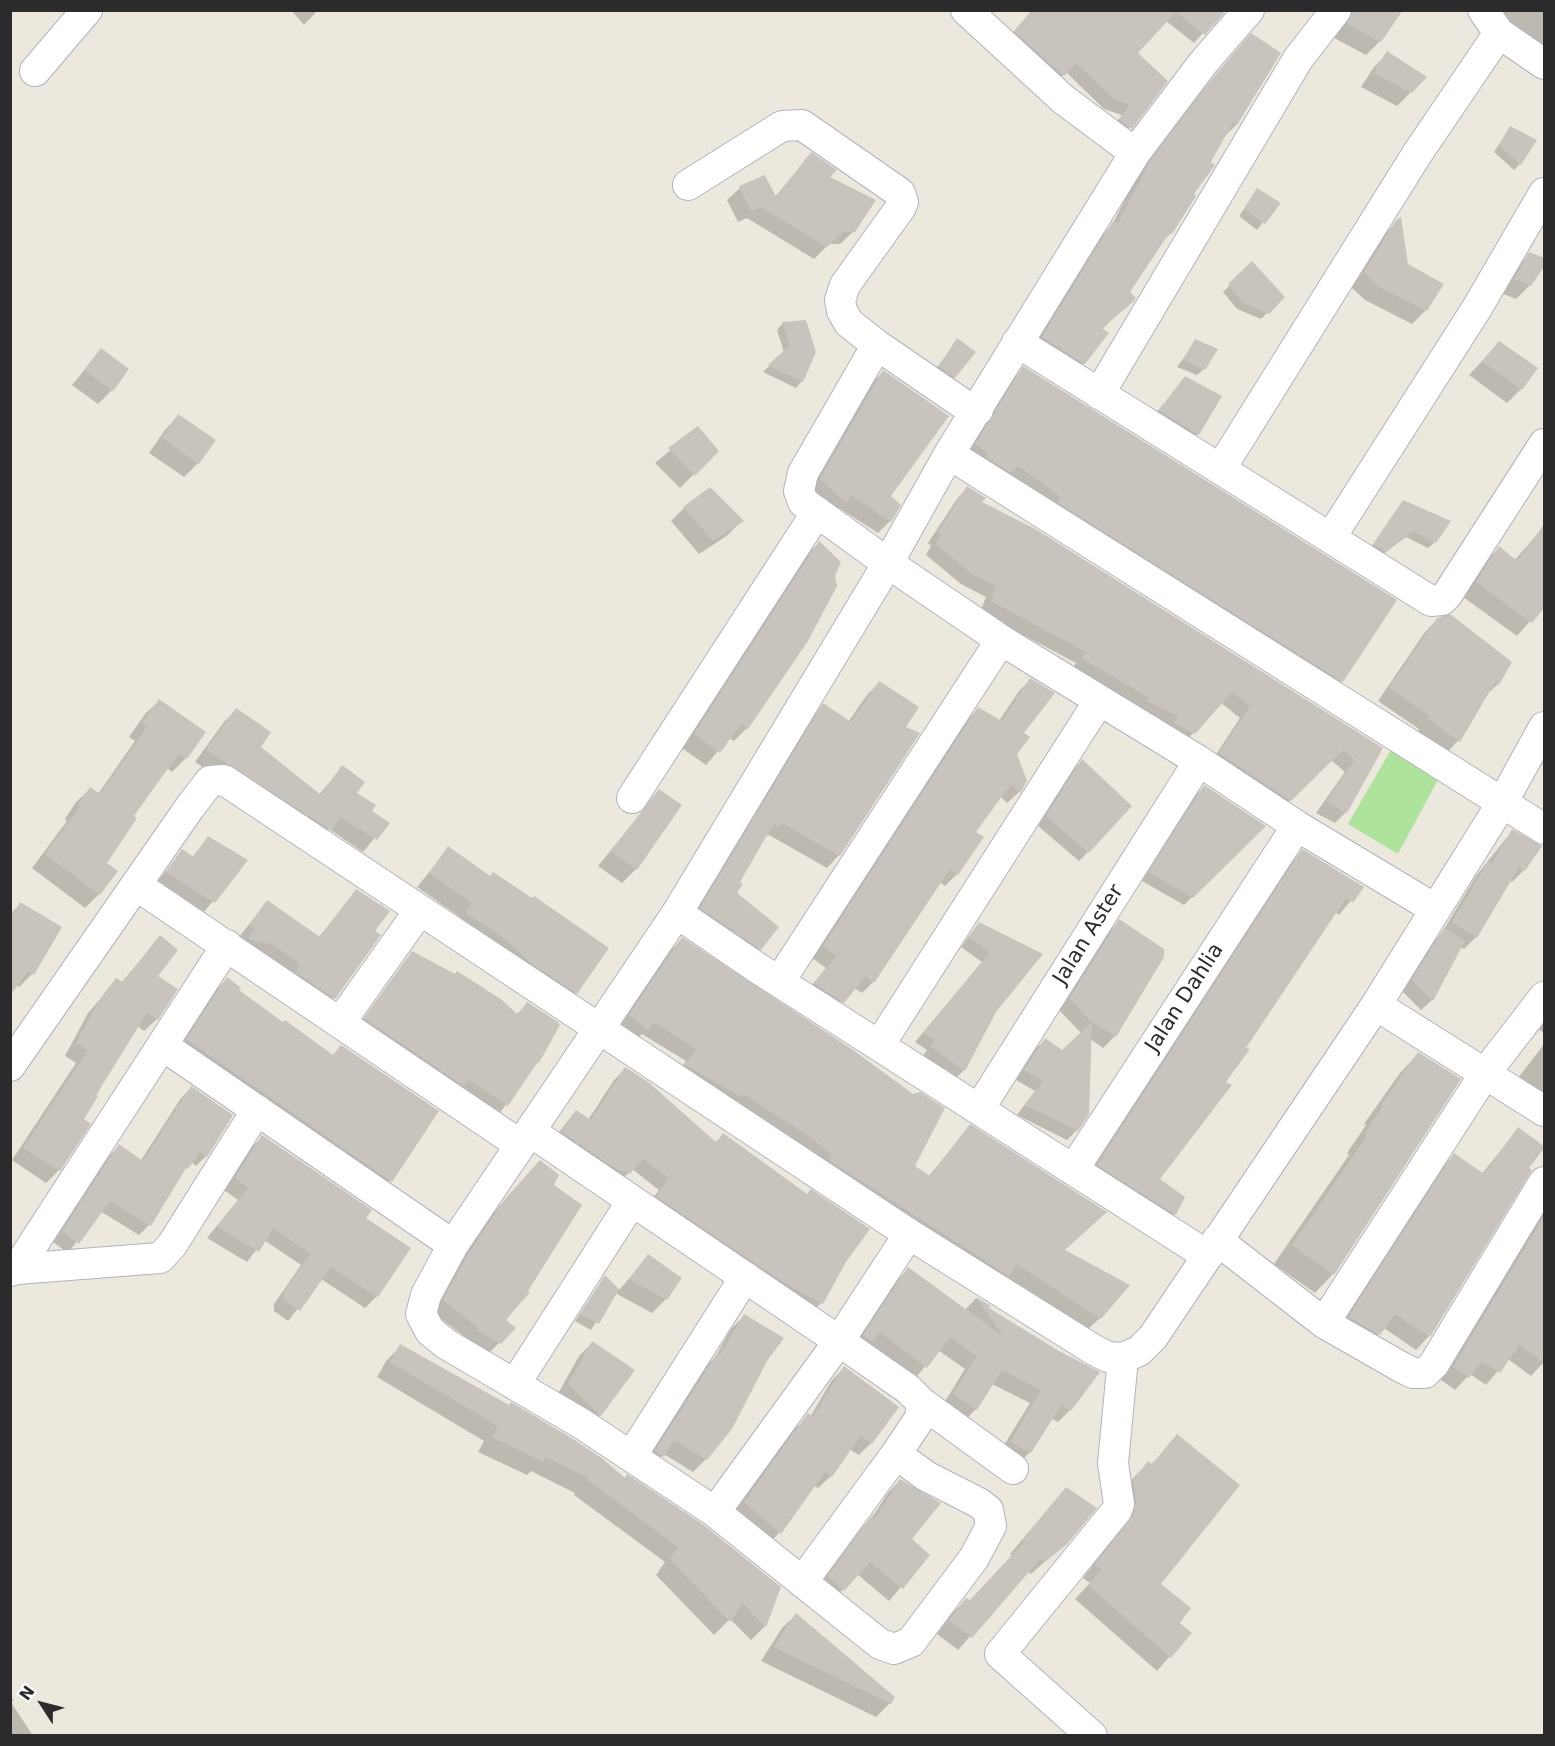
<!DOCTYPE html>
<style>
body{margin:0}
#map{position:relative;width:1555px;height:1746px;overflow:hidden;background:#ede8dd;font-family:"DejaVu Sans",sans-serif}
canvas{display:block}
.frame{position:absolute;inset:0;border:12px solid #2b2b2b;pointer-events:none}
.north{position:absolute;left:12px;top:1674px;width:60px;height:60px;-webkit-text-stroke:4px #fff;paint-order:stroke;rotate:306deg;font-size:16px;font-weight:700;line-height:24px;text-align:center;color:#2b2b2b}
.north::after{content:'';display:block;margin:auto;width:21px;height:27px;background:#2b2b2b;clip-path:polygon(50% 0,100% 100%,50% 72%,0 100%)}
</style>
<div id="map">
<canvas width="1555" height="1746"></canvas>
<div class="frame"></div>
<div class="north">N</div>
</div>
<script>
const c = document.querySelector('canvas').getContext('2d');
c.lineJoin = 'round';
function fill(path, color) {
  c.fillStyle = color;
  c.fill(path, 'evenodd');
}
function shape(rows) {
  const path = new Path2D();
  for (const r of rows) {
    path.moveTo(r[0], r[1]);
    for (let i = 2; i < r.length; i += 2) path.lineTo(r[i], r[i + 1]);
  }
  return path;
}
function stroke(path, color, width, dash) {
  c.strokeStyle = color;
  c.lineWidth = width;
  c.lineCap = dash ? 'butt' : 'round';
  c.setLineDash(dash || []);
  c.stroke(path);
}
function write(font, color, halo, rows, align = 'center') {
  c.font = font + ' "DejaVu Sans",sans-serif';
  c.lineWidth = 5;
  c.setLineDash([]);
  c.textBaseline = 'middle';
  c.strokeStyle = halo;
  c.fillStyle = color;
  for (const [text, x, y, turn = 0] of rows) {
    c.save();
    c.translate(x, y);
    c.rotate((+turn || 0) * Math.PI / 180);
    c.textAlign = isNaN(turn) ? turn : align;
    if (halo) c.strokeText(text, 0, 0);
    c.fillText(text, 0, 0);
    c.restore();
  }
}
fill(shape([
 [1393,746,1441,774,1398,854,1348,824]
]), '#ade39a');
fill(shape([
 [291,10,318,10,304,25],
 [1032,10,1224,10,1194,43,1166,21,1136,53,1166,81,1121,138,1110,130,1122,115,1104,109,1066,72,1053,85,1006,41],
 [1348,10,1401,10,1380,41,1366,55,1334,38],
 [1490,10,1544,10,1544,45,1511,23],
 [1238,49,1279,54,1236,125,1222,139,1171,233,1160,244,1128,292,1132,301,1101,330,1084,363,1070,377,1029,351,1100,237,1112,225,1136,178,1203,90],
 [1388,53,1411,92,1397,106,1361,87,1374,67],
 [1510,128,1520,164,1514,170,1494,152],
 [811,154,828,178,854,231,840,244,829,244,814,259,747,218,738,222,727,200,740,188,764,177,774,198],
 [1257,190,1278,203,1257,230,1239,216],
 [1397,221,1406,265,1426,310,1412,324,1365,300,1351,287,1383,236],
 [1530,254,1530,285,1516,299,1501,293,1516,268],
 [1252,264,1283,297,1261,319,1237,309,1223,292],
 [783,323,802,381,796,388,763,372,784,352,777,330],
 [957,340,954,377,948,383,933,373],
 [1196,341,1204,369,1197,375,1177,367],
 [1499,343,1521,389,1507,403,1469,375],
 [101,350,112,390,98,404,72,385],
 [1024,368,1342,681,1330,692,965,456,1012,380],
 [883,372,890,521,878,533,839,508,833,514,808,492,871,384],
 [1185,378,1220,396,1198,434,1184,448,1146,425],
 [178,416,198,463,184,477,149,453,165,430],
 [697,428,717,451,680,488,655,463],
 [967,488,980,502,1381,749,1346,812,1335,823,1316,813,1345,772,1331,760,1279,811,1209,765,1240,718,1221,703,1183,744,1072,669,1076,663,980,612,986,597,961,584,926,555,931,546,928,543,957,499],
 [1404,502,1435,542,1428,548,1406,537,1378,558,1368,551],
 [684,508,741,521,728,535,699,554,671,521],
 [1541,530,1544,605,1517,636,1463,597,1485,562,1499,548,1514,561],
 [819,543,747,728,734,741,729,738,706,765,682,748,806,555],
 [1438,619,1510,663,1498,684,1485,696,1458,741,1446,753,1417,732,1419,729,1378,701,1425,632],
 [1030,680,1016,754,1026,781,1019,792,1007,803,1000,796,974,832,957,874,945,886,940,882,873,982,862,993,854,988,831,1013,803,996,826,968,812,958,967,720,978,709,999,721,1019,691],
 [879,683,904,727,839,855,827,868,769,835,764,837,738,882,735,893,760,949,748,961,689,921,811,718,824,705,848,722,867,695],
 [159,701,186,758,172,772,166,767,132,816,105,863,99,894,85,908,32,868,67,821,65,819,76,802,90,789,98,794,135,741,129,737,145,714],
 [236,710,259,747,319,795,342,767,355,793,370,811,387,823,363,852,329,829,317,841,195,762,224,722],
 [1082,761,1088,852,1079,861,1038,826,1073,770],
 [1204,787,1264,826,1184,905,1142,881,1196,795],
 [659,791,636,869,622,883,598,866],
 [1512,831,1524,870,1512,882,1509,880,1476,937,1464,949,1460,947,1432,1000,1421,1010,1402,991,1434,941,1443,931,1476,876],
 [208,837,246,861,204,912,158,881,182,851,192,858],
 [449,848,576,993,563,1006,453,927,460,917,417,887],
 [1303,851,1362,887,1339,915,1335,912,1158,1180,1175,1214,1162,1226,1086,1178,1290,864],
 [357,890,372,932,334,998,323,1010,239,937,267,902,318,938],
 [21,904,32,974,19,987,16,985,10,993,10,914],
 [1120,921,1162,957,1115,1036,1103,1048,1090,1039,1077,1130,1067,1140,1017,1115,1035,1091,1016,1080,1035,1049,1045,1040,1062,1052,1082,1034,1059,1010,1108,933],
 [979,923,1040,955,995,1011,964,1070,955,1079,923,1056,927,1050,915,1042,982,962,961,947],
 [160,937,156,976,157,1019,144,1031,137,1026,82,1119,89,1124,59,1170,46,1183,12,1160,76,1063,65,1056,88,1013,117,980,121,983],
 [682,939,913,1167,928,1177,970,1126,1063,1251,1100,1318,1088,1329,1006,1277,996,1287,675,1077,686,1061,642,1034,636,1040,618,1028,670,951],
 [412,953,454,976,516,1015,527,1004,538,1062,499,1114,357,1027],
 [227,979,404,1164,380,1193,176,1052,215,991],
 [1544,1022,1544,1033,1539,1030],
 [1544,1044,1544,1105,1515,1082],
 [1418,1054,1333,1274,1315,1293,1274,1264,1349,1155,1347,1153,1366,1125,1364,1124,1400,1073],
 [625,1069,715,1143,723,1135,845,1261,821,1303,810,1314,646,1207,659,1190,632,1169,618,1184,550,1143,576,1111,588,1120,614,1080],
 [191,1088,206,1156,196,1166,191,1162,180,1175,149,1225,139,1235,100,1211,68,1253,53,1242,109,1156,119,1146,140,1162,181,1098],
 [1518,1129,1527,1169,1429,1336,1416,1350,1384,1328,1366,1348,1336,1331,1441,1169,1454,1155,1481,1175],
 [262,1137,363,1218,409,1248,376,1297,365,1308,321,1279,288,1321,274,1311,274,1304,301,1265,264,1240,247,1262,207,1238,238,1200,224,1190,251,1148],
 [540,1162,504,1320,514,1328,488,1354,467,1342,469,1340,432,1312,457,1267,494,1212],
 [1544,1213,1544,1362,1531,1376,1508,1359,1486,1385,1470,1374,1455,1390,1441,1380,1538,1220],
 [649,1256,666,1299,652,1313,615,1293,591,1330,575,1321,605,1277,619,1290],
 [908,1269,965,1310,976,1298,989,1306,987,1308,1070,1410,1058,1422,1051,1418,1029,1453,1017,1465,998,1455,1030,1403,992,1384,976,1409,963,1422,941,1408,965,1369,938,1350,914,1380,852,1349,896,1282],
 [744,1316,766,1360,706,1459,693,1472,664,1454,650,1469,643,1465,705,1367,715,1357,731,1329],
 [592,1343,600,1415,586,1429,555,1399,579,1356],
 [401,1346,624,1480,627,1476,765,1626,751,1640,730,1619,714,1635,656,1575,665,1562,574,1495,575,1493,531,1471,527,1475,478,1452,484,1441,377,1377,386,1361],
 [844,1368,871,1443,859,1455,849,1449,831,1476,818,1488,814,1486,779,1533,767,1546,732,1515,795,1428,810,1417,832,1380],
 [1177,1436,1159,1584,1178,1623,1190,1633,1157,1671,1075,1599,1090,1583,1083,1578,1120,1530,1123,1516,1120,1495,1135,1476,1148,1463,1151,1465],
 [900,1480,910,1539,928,1555,889,1601,857,1574,830,1603,816,1590,861,1529,873,1516,888,1493],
 [1066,1489,1066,1543,1031,1574,1028,1571,958,1650,937,1634,953,1612,966,1600,969,1602,1012,1556,1010,1554],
 [796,1615,890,1703,876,1717,761,1661,782,1628],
 [10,1697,14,1700,11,1702,33,1736,10,1736]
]), '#0003');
fill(shape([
 [1033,10,1221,10,1224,13,1205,35,1176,12,1138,53,1168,81,1132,129,1119,119,1130,105,1114,99,1076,63,1064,76,1014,31],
 [1353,10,1403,10,1381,42,1347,24],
 [1251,33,1281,53,1237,125,1233,122,1211,162,1215,165,1194,194,1196,196,1172,234,1170,232,1130,292,1136,298,1133,302,1102,328,1109,333,1085,364,1042,337,1113,221,1118,223,1149,163,1216,74],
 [1387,51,1427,77,1412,93,1373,73],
 [1510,126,1537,140,1521,165,1499,145],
 [811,152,837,170,830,177,876,200,855,232,843,232,827,247,761,207,751,211,739,186,765,175,776,197],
 [1257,188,1281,203,1265,224,1244,209],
 [1401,217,1408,264,1444,284,1427,311,1379,287,1364,272,1396,220],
 [1529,252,1545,258,1545,265,1531,286,1514,279],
 [1252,261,1285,297,1269,314,1243,303,1228,284],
 [806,320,816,352,803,382,768,365,790,345,782,322],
 [957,338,976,352,955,378,939,366],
 [1195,339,1218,349,1205,370,1183,360],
 [1499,341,1538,368,1522,390,1482,361],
 [101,348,129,369,113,391,84,370],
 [1023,366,1397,600,1343,682,1057,502,1061,497,1018,466,1011,473,986,457,988,453,975,444],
 [883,370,949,416,891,496,901,505,891,522,851,495,846,503,820,479],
 [1185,376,1222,396,1199,435,1159,410],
 [178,414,216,440,199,464,162,438],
 [698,426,719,451,695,476,668,448],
 [967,486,986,498,982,502,1037,530,1383,748,1347,813,1326,802,1355,760,1343,750,1291,801,1219,753,1250,706,1232,692,1195,734,1174,723,1178,716,1147,701,1149,698,1082,658,1086,652,991,601,996,586,972,574,936,544,941,534,938,532],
 [710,487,744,521,713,541,683,507],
 [1403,500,1451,521,1436,543,1413,531,1386,552,1373,544],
 [1545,523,1545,607,1532,623,1476,582,1499,546,1517,561],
 [819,541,841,562,835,576,837,586,808,641,748,729,741,724,720,753,694,734],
 [1450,614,1512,662,1499,685,1495,682,1460,742,1428,719,1430,716,1389,688,1437,618],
 [1030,678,1055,693,1024,733,1030,737,1017,754,1027,781,1020,793,1011,784,976,832,984,837,958,875,950,869,874,983,866,976,844,1003,814,983,837,956,823,946,978,707,1002,721],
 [879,681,919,707,906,727,920,733,840,856,782,823,779,827,774,823,740,882,743,884,737,893,779,927,761,950,700,908,823,703,851,722],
 [159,699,206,732,187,759,179,753,134,816,137,818,107,863,118,871,100,895,45,854,80,807,78,805,90,787,100,794,147,727,142,723],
 [236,708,271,732,261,747,321,795,342,765,365,782,357,793,376,805,372,811,390,823,377,840,340,817,331,830,206,750],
 [1082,759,1132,806,1089,853,1046,816],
 [1204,785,1266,826,1193,898,1149,872],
 [659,789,682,805,637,870,611,851],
 [1512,829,1542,846,1525,871,1519,867,1477,938,1452,922,1488,862,1492,864],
 [208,836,248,860,215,903,166,872,182,849,194,857],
 [448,846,490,876,493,872,532,898,534,896,609,948,577,994,531,963,504,938,466,913,472,903,429,873],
 [1302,849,1364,887,1353,903,1346,898,1246,1048,1250,1049,1226,1082,1232,1085,1160,1179,1185,1197,1176,1215,1097,1165],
 [356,889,390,911,375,931,381,935,335,999,296,972,300,963,272,944,248,939,255,929,249,925,267,900,320,937],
 [20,902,62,927,34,975,28,971,10,996,10,919],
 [1119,919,1164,949,1164,957,1116,1037,1088,1019,1070,998],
 [979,922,1043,954,996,1012,965,1071,930,1046,935,1040,923,1033,990,952,969,937],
 [1444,928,1465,941,1433,1001,1412,980],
 [160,935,178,950,158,976,178,989,158,1020,147,1013,96,1095,98,1096,84,1119,91,1124,60,1171,23,1148,88,1050,76,1043,100,999,116,978,123,982],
 [682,937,853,1050,913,1094,920,1092,945,1108,915,1166,930,1176,970,1124,1107,1212,1065,1250,1130,1285,1101,1319,1016,1264,1009,1276,829,1160,831,1155,813,1139,744,1094,742,1097,685,1065,696,1049,654,1022,648,1030,629,1015],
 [412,951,455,974,457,971,502,1000,518,1015,527,1002,558,1022,560,1025,539,1063,537,1063,508,1106,469,1080,464,1086,364,1018],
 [227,977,241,988,239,990,283,1022,285,1020,333,1055,341,1045,439,1111,392,1182,186,1039],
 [1092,1022,1089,1114,1078,1131,1025,1105,1043,1081,1024,1070,1045,1038,1062,1050],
 [1418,1052,1461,1079,1334,1275,1292,1245,1367,1136,1364,1134,1383,1106,1381,1105],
 [625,1067,647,1081,717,1143,723,1133,807,1194,811,1189,870,1229,846,1262,823,1304,786,1284,656,1196,669,1178,643,1159,630,1174,615,1168,560,1131,576,1110,591,1120],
 [191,1086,233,1115,207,1157,200,1152,188,1169,186,1168,151,1226,110,1201,79,1244,62,1231,119,1144,143,1161],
 [1518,1127,1545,1147,1529,1168,1532,1170,1430,1337,1395,1314,1380,1335,1348,1317,1454,1153,1484,1174],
 [262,1135,372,1210,366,1218,411,1248,378,1297,331,1267,300,1311,284,1300,284,1291,311,1254,273,1228,259,1252,217,1226,248,1188,235,1178],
 [540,1160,559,1175,554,1185,582,1205,528,1291,530,1292,506,1320,516,1328,501,1344,477,1330,479,1328,443,1300,468,1254,505,1199],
 [1545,1215,1545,1363,1519,1345,1500,1373,1482,1361,1469,1378,1453,1367],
 [648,1254,682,1278,667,1300,629,1279],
 [908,1267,1004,1337,976,1297,991,1306,989,1308,1059,1351,1100,1372,1071,1411,1062,1404,1031,1453,1010,1442,1041,1390,1002,1370,977,1410,953,1394,977,1356,950,1337,927,1368,880,1332,873,1342,863,1335],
 [605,1275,619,1289,599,1324,580,1314],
 [744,1314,784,1338,767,1361,732,1429,707,1460,674,1440,664,1457,655,1451,718,1352,720,1355],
 [592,1341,635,1370,601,1416,568,1384],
 [400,1344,509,1405,511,1402,573,1439,603,1459,625,1478,627,1474,705,1526,781,1587,766,1627,743,1602,730,1622,670,1559,678,1547,588,1480,589,1478,545,1457,543,1462,492,1437,498,1426,390,1362],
 [844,1366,899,1407,872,1444,861,1435,832,1477,825,1472,781,1534,744,1502,808,1413,813,1417],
 [1177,1434,1240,1485,1161,1584,1191,1608,1180,1623,1192,1633,1171,1658,1088,1585,1102,1569,1095,1564,1133,1515,1136,1502,1133,1480,1148,1461,1152,1464],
 [900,1479,941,1503,912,1539,930,1555,903,1589,870,1562,844,1591,828,1576,873,1514,876,1517],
 [1066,1487,1097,1508,1067,1544,1045,1562,1041,1558,972,1638,949,1620,966,1598,970,1600,1024,1542,1022,1540],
 [796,1613,895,1697,891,1704,774,1647]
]), '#c8c4bd');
const street = shape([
 [966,10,1064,100,1135,153],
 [1483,10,1499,33,1544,64],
 [35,71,87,10],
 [688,185,782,126,802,125,900,193,903,202,901,207,845,285,840,300,842,311,849,323,877,345,963,404,978,410],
 [1017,342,1431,601,1442,600,1447,595,1544,444],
 [877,345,803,473,799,491,803,502,879,557,1001,640,1199,761,1297,826,1435,909],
 [1099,394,1298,59,1336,10],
 [949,454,1544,829],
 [1221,468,1417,154,1499,33],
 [1331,537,1477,308,1544,193],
 [632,798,817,512],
 [136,885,510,1138,522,1143],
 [677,913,756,967,1208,1256],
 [779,982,1001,640],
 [1376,1005,1544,1111],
 [341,1021,420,910],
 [880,1044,1099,701],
 [162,1045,453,1245],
 [10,1066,190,807,210,781,224,780,909,1234,1094,1350,1108,1357,1123,1358,1139,1351,1153,1337,1376,1005,1502,803,1544,727],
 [979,1109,1199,761],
 [531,1132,839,1341,908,1389,922,1403,920,1418,896,1454,926,1476,979,1503,988,1510,991,1526,974,1558,911,1642,894,1649,880,1644,715,1512,582,1424,446,1344,430,1331,421,1314,426,1295,453,1245,677,913,888,563,949,454,1135,153,1203,63,1249,10],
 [1073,1170,1297,826],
 [1217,1240,1324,1323,1401,1367,1413,1373,1425,1373,1434,1364,1544,1182],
 [17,1269,160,1258,172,1245,257,1110],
 [10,1271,17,1269,227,945],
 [1324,1323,1486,1072,1544,997],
 [515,1384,632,1201],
 [922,1403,1013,1469],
 [632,1455,745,1277],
 [715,1512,839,1341,909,1234],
 [802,1582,896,1454],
 [1092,1736,1000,1654,1117,1510,1119,1504,1113,1463,1123,1358]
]);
stroke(street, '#b1b2bf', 32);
stroke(street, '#fff', 30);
write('21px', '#2b2b2b', '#fff', [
 ["Jalan Aster",1089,935,-58],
 ["Jalan Dahlia",1185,998,-57]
]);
</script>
